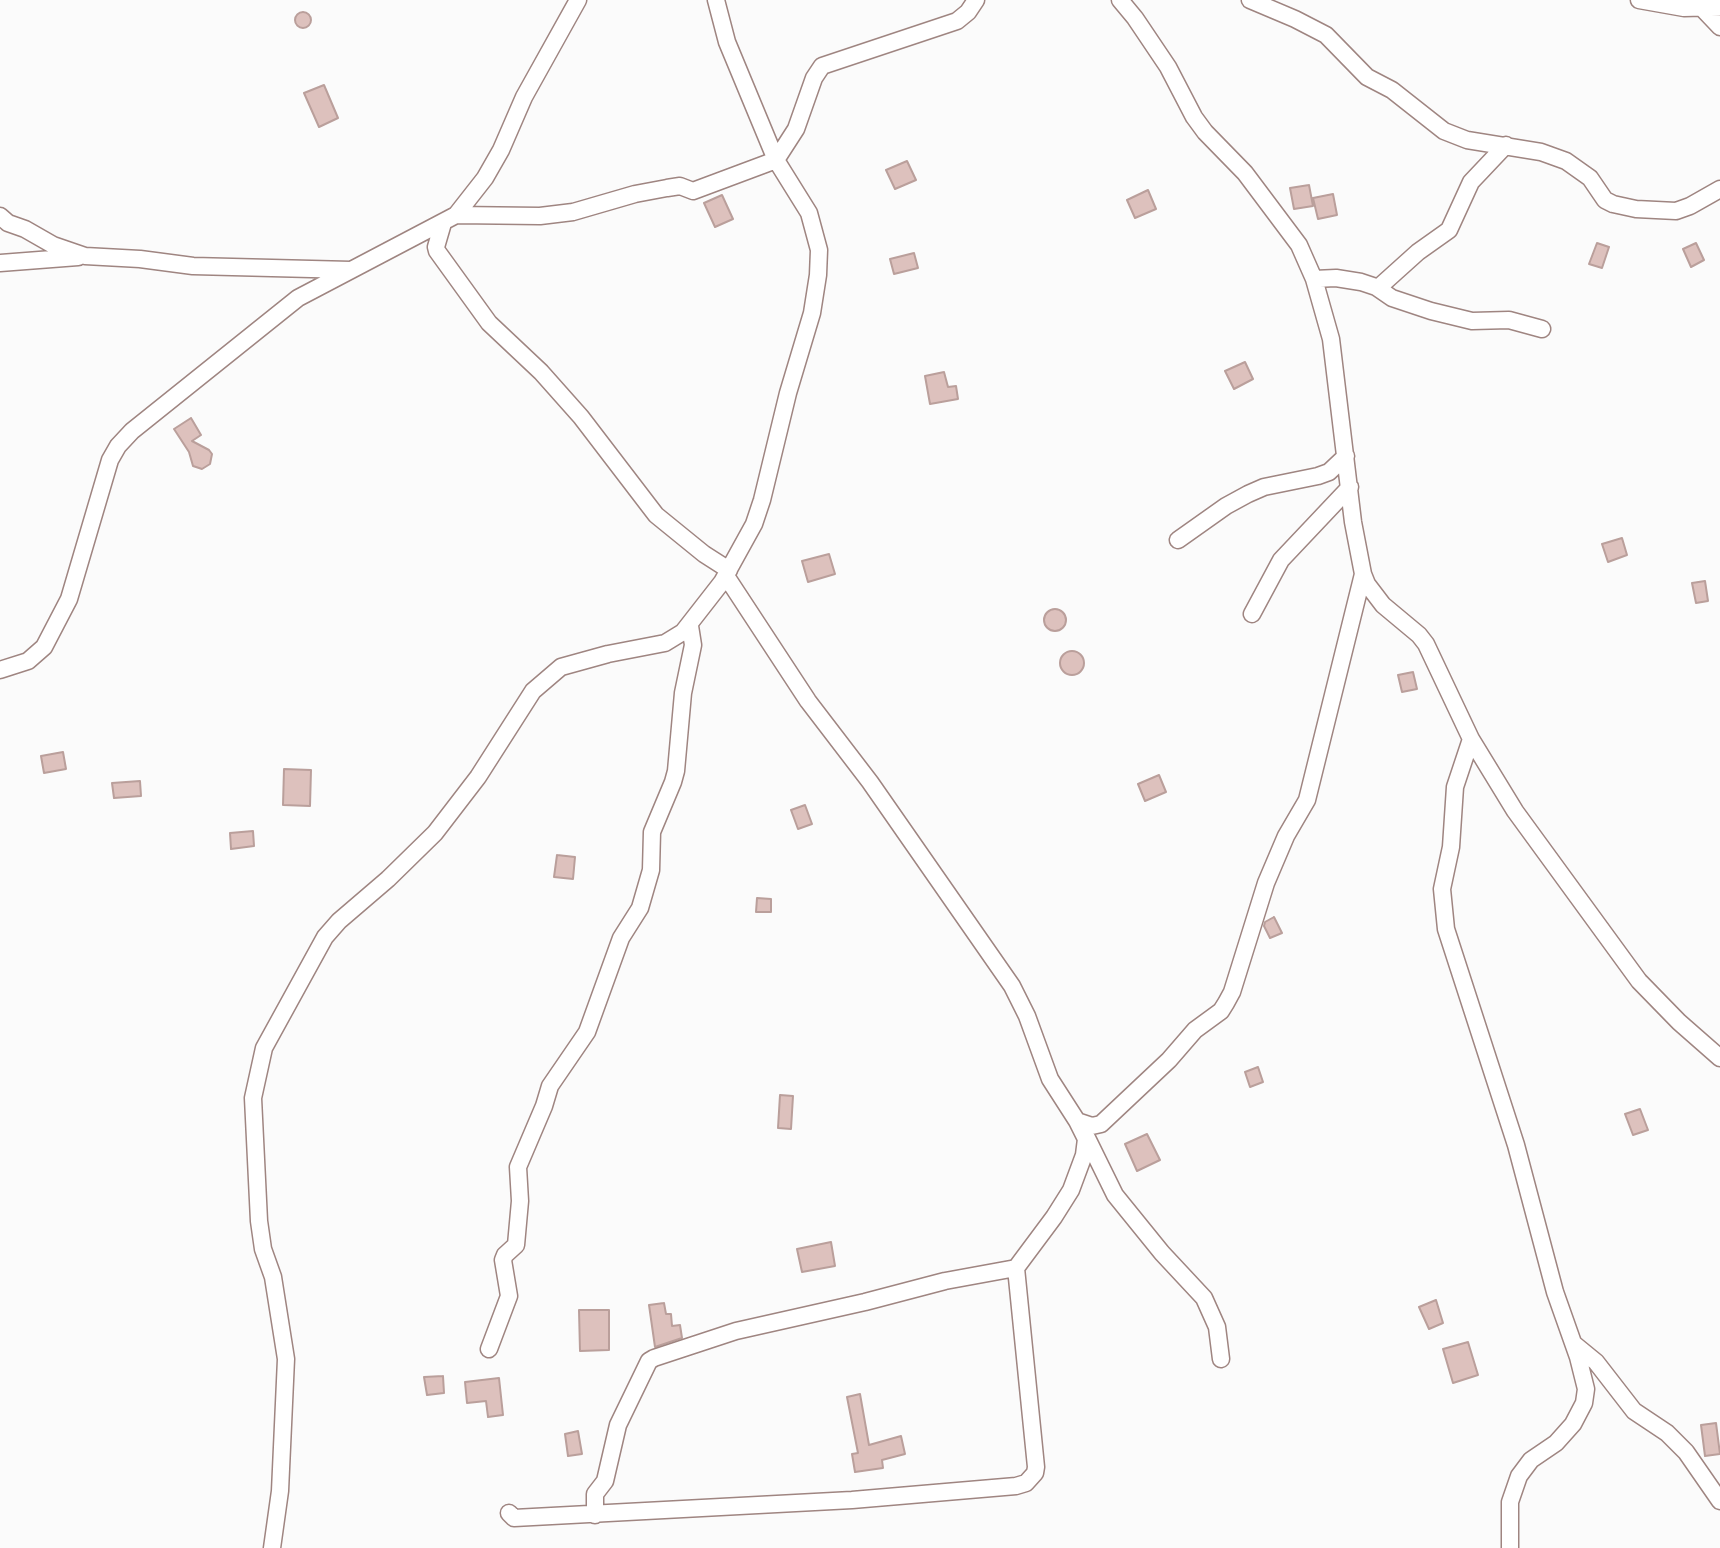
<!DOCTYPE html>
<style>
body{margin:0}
canvas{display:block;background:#fbfbfb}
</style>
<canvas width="1720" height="1548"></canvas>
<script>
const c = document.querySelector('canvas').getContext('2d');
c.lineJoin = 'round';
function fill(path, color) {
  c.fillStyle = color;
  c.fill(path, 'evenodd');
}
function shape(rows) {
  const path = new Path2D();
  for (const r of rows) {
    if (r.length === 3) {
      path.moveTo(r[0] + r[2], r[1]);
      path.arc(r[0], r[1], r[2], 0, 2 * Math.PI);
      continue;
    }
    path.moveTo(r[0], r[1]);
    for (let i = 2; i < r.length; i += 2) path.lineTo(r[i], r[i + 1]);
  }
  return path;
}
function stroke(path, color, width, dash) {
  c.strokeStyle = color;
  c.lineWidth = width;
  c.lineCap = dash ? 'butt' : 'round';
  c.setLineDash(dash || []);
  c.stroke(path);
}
const building = shape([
 [303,20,8],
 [324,85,338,118,319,127,304,93,324,85],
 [907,161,916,180,895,189,886,170,907,161],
 [1309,185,1313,206,1294,209,1290,188,1309,185],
 [1148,190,1156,209,1135,218,1127,200,1148,190],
 [1333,194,1337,215,1318,219,1313,198,1333,194],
 [722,195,733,219,715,227,704,203,722,195],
 [1597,243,1609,247,1602,268,1589,264,1597,243],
 [1696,243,1704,260,1691,267,1683,249,1696,243],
 [914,253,918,268,894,274,890,259,914,253],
 [1245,362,1253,379,1234,389,1225,371,1245,362],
 [944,372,948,387,956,386,958,399,930,404,925,376,944,372],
 [191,418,201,435,192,441,209,450,212,454,210,464,202,469,193,466,189,452,174,429,191,418],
 [1622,538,1627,555,1608,562,1602,544,1622,538],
 [829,554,835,574,808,582,802,561,829,554],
 [1705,581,1708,601,1696,603,1692,583,1705,581],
 [1055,620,11],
 [1072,663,12],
 [1413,672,1417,689,1402,692,1398,675,1413,672],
 [63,752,66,769,44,773,41,756,63,752],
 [284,769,311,770,310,806,283,805,284,769],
 [1159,775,1166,792,1145,801,1138,784,1159,775],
 [140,781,141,796,114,798,112,783,140,781],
 [805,805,812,824,798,829,791,810,805,805],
 [253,831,254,846,231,849,230,833,253,831],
 [557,855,575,857,573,879,554,877,557,855],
 [757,898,771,899,771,912,756,912,757,898],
 [1274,917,1282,933,1270,938,1264,926,1265,922,1274,917],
 [1258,1067,1263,1082,1250,1087,1245,1072,1258,1067],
 [780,1095,793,1096,791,1129,778,1128,780,1095],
 [1640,1109,1648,1130,1633,1135,1625,1114,1640,1109],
 [1147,1134,1160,1160,1137,1171,1125,1144,1147,1134],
 [831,1242,835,1266,802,1272,797,1249,831,1242],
 [1436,1300,1443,1323,1429,1329,1419,1307,1436,1300],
 [664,1303,666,1314,671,1314,672,1326,680,1325,682,1338,655,1347,649,1305,664,1303],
 [579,1310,609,1310,609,1350,580,1351,579,1310],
 [1468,1342,1478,1375,1453,1383,1443,1349,1468,1342],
 [443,1376,444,1393,427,1395,424,1377,443,1376],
 [499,1378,503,1415,488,1417,486,1401,467,1403,465,1382,499,1378],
 [860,1394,869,1445,901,1436,905,1454,882,1460,883,1468,855,1472,852,1454,858,1453,847,1397,860,1394],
 [1716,1423,1720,1454,1705,1456,1701,1425,1716,1423],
 [578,1431,582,1454,568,1456,565,1434,578,1431]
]);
fill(building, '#ddc1bd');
stroke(building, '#ba9f9b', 2);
const minor = shape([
 [1120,0,1135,18,1168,67,1194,117,1205,132,1245,173,1299,245,1314,279,1331,339,1353,522,1363,574,1367,584,1383,605,1419,635,1426,644,1471,739,1455,787,1451,847,1442,889,1446,929,1516,1145,1555,1292,1578,1357,1586,1389,1584,1403,1573,1424,1556,1443,1531,1460,1519,1476,1510,1502,1510,1548],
 [1250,0,1295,19,1326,35,1367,77,1392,90,1444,131,1467,140,1541,152,1566,161,1590,178,1605,200,1613,204,1636,209,1676,211,1690,206,1720,189],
 [1639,0,1684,8,1720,7],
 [1700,6,1720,27],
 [456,215,540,216,573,212,635,194,667,188,680,186,693,191,776,160,796,129,814,78,822,66,957,21,968,12,976,0],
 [0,216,8,223,25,229,53,245,85,256,140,259,193,266,351,270],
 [443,223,436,247,437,251,489,323,541,372,581,417,656,515,704,554,729,570],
 [0,263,78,257],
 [1314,279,1336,278,1361,282,1376,287,1392,298,1431,311,1472,321,1509,320,1542,329],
 [1378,288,1418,252,1449,230,1471,182,1506,145],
 [1178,540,1226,506,1248,494,1264,487,1318,476,1329,472,1346,456],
 [1252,614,1281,560,1350,487],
 [0,670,28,661,44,647,69,599,110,460,118,446,132,431,298,298,456,215,485,178,501,150,524,97,578,0],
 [1471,739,1515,811,1639,981,1679,1022,1720,1058],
 [1077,1121,1092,1126,1101,1124,1169,1060,1195,1030,1221,1011,1226,1003,1232,992,1266,883,1286,836,1307,800,1363,574],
 [1087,1138,1115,1195,1162,1253,1204,1298,1217,1327,1221,1359],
 [1574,1344,1596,1362,1634,1411,1667,1433,1686,1452,1720,1501],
 [489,1349,509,1296,503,1260,505,1255,516,1245,520,1201,518,1167,544,1106,550,1086,587,1032,621,938,640,908,651,870,652,832,673,782,676,771,683,693,693,645,690,626],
 [509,1513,514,1518,852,1500,1016,1486,1026,1483,1035,1473,1036,1467,1016,1268],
 [595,1515,595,1494,605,1481,618,1425,649,1361,654,1358,736,1331,865,1302,945,1281,1016,1268,1054,1217,1071,1190,1084,1155,1086,1139,1077,1121,1050,1079,1027,1016,1012,986,870,782,808,701,726,576],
 [272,1548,280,1491,286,1359,273,1277,263,1249,259,1221,253,1098,264,1048,325,937,339,921,388,879,435,833,478,777,533,691,561,667,608,654,665,643,683,632,722,582,754,524,762,500,788,393,812,313,818,275,819,250,809,213,776,160,727,42,716,0]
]);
stroke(minor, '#9f8581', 19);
stroke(minor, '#fff', 16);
</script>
